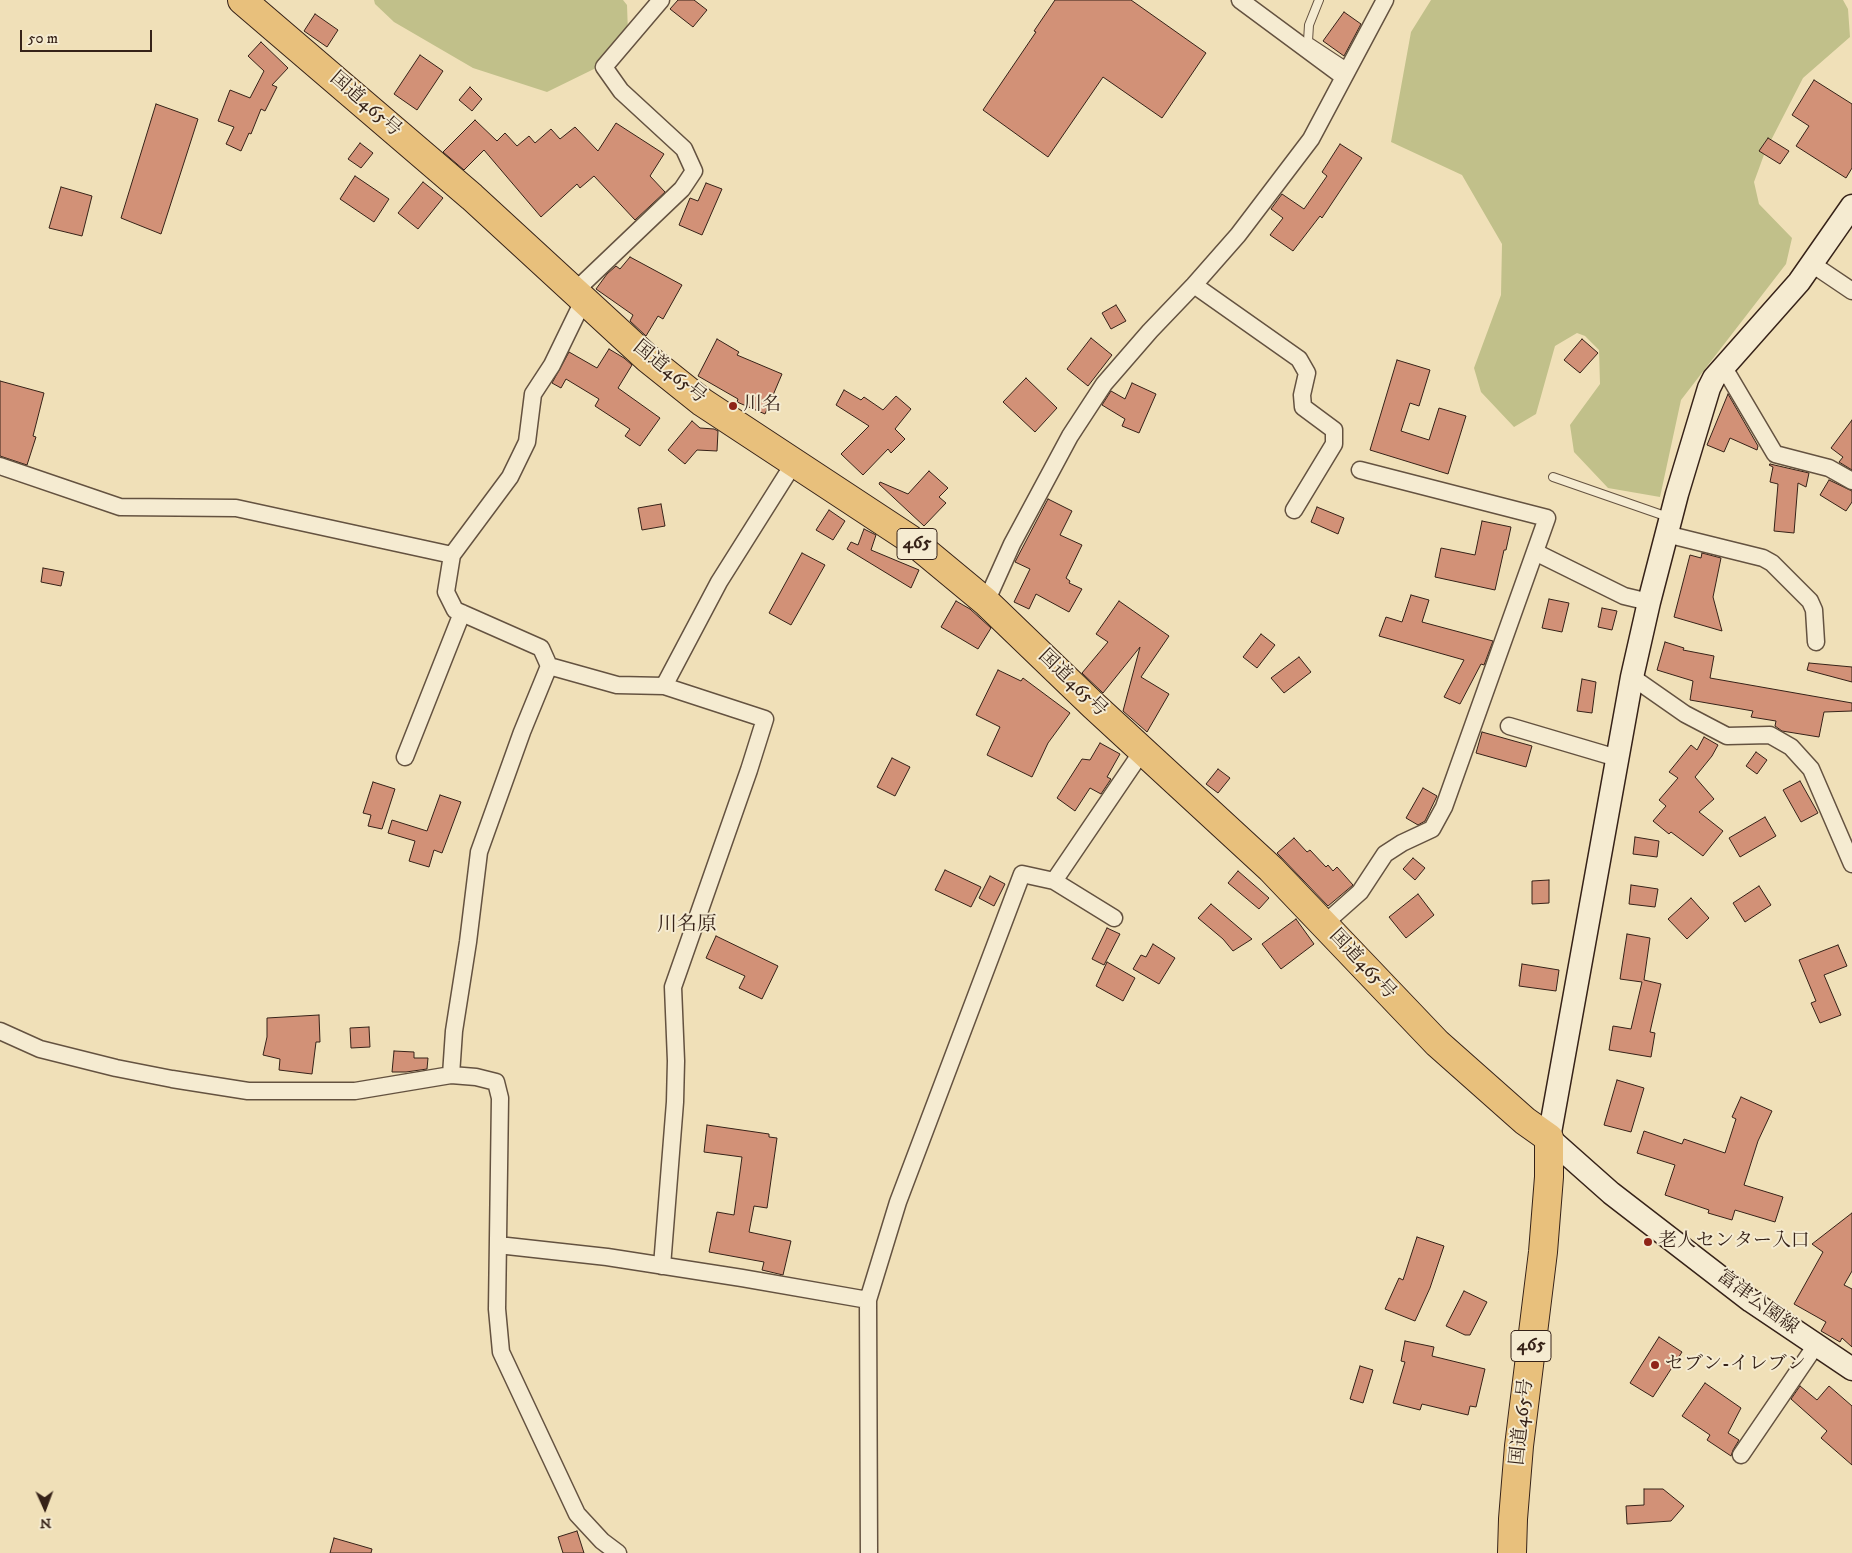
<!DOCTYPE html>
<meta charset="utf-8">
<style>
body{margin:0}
#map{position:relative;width:1852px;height:1553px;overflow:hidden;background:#f0e0b8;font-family:"IM FELL DW Pica",serif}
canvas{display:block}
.north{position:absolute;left:20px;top:1483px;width:50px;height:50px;-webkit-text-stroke:4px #f5ebd1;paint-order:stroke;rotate:178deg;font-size:14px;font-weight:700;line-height:20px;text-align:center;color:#362218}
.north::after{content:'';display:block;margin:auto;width:18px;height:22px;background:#362218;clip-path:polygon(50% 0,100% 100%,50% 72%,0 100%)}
.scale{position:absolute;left:20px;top:30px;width:132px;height:22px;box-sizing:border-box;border:2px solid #362218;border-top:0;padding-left:6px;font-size:15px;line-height:18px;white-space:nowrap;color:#362218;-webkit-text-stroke:4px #f5ebd1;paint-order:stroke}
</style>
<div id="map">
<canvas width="1852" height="1553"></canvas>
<div class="north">N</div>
<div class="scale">50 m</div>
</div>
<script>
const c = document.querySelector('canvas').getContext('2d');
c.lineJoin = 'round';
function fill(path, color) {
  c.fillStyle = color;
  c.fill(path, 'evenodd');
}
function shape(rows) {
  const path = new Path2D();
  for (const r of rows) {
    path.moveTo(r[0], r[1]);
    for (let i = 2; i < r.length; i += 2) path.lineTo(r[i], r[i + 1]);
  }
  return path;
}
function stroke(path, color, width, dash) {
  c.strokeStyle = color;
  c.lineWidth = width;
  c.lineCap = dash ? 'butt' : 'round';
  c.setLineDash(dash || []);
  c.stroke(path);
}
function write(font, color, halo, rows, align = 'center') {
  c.font = font + ' "IM FELL DW Pica","Noto Serif JP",serif';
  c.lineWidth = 4;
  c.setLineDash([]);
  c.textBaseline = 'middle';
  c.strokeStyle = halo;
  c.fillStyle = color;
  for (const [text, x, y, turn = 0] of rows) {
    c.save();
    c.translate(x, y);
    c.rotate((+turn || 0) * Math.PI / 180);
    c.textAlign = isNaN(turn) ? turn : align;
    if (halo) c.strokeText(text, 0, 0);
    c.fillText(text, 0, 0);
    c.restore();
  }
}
fill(shape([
 [374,0,623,0,627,5,628,33,596,68,547,92,473,68,394,22,375,4],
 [1431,0,1843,0,1848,9,1850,37,1803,78,1765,152,1754,182,1759,204,1792,238,1786,264,1681,400,1660,497,1608,488,1574,452,1570,425,1600,384,1599,350,1585,336,1577,333,1555,346,1536,414,1514,427,1481,392,1474,368,1501,295,1502,244,1462,175,1391,142,1411,32]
]), '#c1c08a');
const building = shape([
 [678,0,694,0,707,10,693,27,670,9,678,0],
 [1055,0,1131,0,1206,53,1162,118,1103,77,1048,157,983,110,1036,32,1034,31,1055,0],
 [1344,12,1361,24,1344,56,1323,41,1344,12],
 [315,14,338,30,327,47,304,31,315,14],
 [261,42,288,68,272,85,277,87,265,111,261,109,251,134,249,133,241,151,226,144,234,127,218,121,230,90,250,98,264,71,248,56,261,42],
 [420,55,443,71,417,110,394,94,420,55],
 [1814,80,1852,104,1852,168,1846,178,1796,146,1809,126,1792,115,1814,80],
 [470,87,482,99,472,111,459,100,470,87],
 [156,104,198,119,161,234,121,218,156,104],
 [475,120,497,141,505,133,517,146,529,136,535,143,551,129,560,139,575,127,598,151,616,123,664,154,650,176,665,192,635,220,594,176,580,188,577,184,541,217,484,150,464,170,443,152,475,120],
 [1768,138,1789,151,1780,164,1759,151,1768,138],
 [360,143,373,153,361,168,348,159,360,143],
 [1340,144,1362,158,1322,218,1320,216,1293,251,1270,235,1283,218,1271,209,1282,194,1304,209,1327,176,1322,172,1340,144],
 [355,176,389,199,374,222,340,199,355,176],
 [423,182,443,198,418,229,398,213,423,182],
 [706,183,722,189,702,235,679,225,690,198,698,201,706,183],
 [61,187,92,196,82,236,49,228,61,187],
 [630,257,682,285,663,319,658,316,646,336,630,321,633,315,596,289,607,274,616,266,620,269,630,257],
 [1116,305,1126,321,1111,329,1102,313,1116,305],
 [1091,338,1112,355,1088,386,1067,369,1091,338],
 [717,339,739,352,737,355,782,374,765,414,737,402,738,399,698,376,717,339],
 [1582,339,1598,353,1580,373,1564,360,1582,339],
 [609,349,624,358,632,365,618,388,660,418,640,446,625,436,630,429,595,406,599,399,566,379,561,388,552,383,569,352,597,368,609,349],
 [1397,360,1430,370,1419,406,1410,403,1401,431,1429,440,1439,408,1466,416,1448,474,1370,450,1397,360],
 [1026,378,1057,408,1035,432,1003,402,1026,378],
 [0,381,44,393,33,436,36,437,27,465,0,456,0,381],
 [1132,383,1156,394,1139,433,1122,426,1125,419,1102,405,1111,391,1125,399,1132,383],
 [844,390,861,400,864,397,883,410,896,396,911,409,895,429,905,439,891,453,888,449,863,475,841,454,869,426,836,405,844,390],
 [1728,394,1758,446,1757,450,1730,438,1724,452,1707,445,1728,394],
 [1852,420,1852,470,1839,462,1843,457,1831,448,1852,420],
 [692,421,700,428,714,429,718,431,717,451,697,450,685,464,668,450,692,421],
 [1770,464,1809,473,1806,487,1798,483,1794,533,1774,531,1778,484,1770,482,1773,467,1769,465,1770,464],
 [929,471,948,488,939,497,946,503,924,526,879,484,880,482,908,494,929,471],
 [1829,480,1852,491,1852,502,1846,511,1820,495,1829,480],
 [1048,499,1072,511,1060,535,1082,545,1066,578,1070,581,1069,583,1082,589,1069,612,1036,594,1029,609,1014,602,1030,569,1015,562,1048,499],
 [661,504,665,526,642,530,638,508,661,504],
 [1317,507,1344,518,1338,534,1311,522,1317,507],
 [829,510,845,521,833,540,816,530,829,510],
 [1482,521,1511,527,1506,550,1504,550,1495,590,1435,577,1441,548,1475,555,1482,521],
 [864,529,876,535,871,550,919,570,911,588,847,549,851,542,858,545,864,529],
 [802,553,825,565,791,625,769,613,802,553],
 [1702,553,1721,558,1713,597,1722,631,1674,617,1690,555,1701,558,1702,553],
 [43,568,64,572,61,586,41,582,43,568],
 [1411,595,1429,600,1422,622,1493,641,1484,665,1481,664,1460,704,1444,697,1464,660,1379,636,1386,617,1402,622,1411,595],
 [1549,599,1569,603,1562,632,1542,628,1549,599],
 [956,601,970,609,991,628,978,649,941,627,956,601],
 [1119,601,1169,636,1141,677,1169,694,1147,732,1123,711,1140,647,1103,693,1082,673,1108,642,1096,634,1119,601],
 [1602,608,1617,611,1612,630,1598,627,1602,608],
 [1261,634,1275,645,1257,668,1243,657,1261,634],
 [1665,642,1684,648,1683,650,1714,656,1710,678,1852,703,1852,711,1824,712,1819,737,1782,731,1775,726,1776,721,1751,717,1753,711,1690,700,1693,681,1657,670,1665,642],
 [1299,657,1311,672,1284,693,1271,678,1299,657],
 [1809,663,1852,667,1852,682,1807,670,1809,663],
 [998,670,1021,681,1023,678,1070,713,1048,743,1032,777,987,755,1000,727,976,715,998,670],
 [1582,679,1596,682,1592,713,1577,711,1582,679],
 [1482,732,1532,746,1526,767,1476,753,1482,732],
 [1704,737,1718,745,1712,756,1695,777,1714,799,1699,812,1723,831,1703,856,1671,832,1669,834,1653,821,1666,806,1659,800,1678,778,1669,772,1691,745,1697,750,1704,737],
 [1100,743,1120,754,1107,777,1111,779,1101,794,1090,788,1075,811,1057,798,1082,759,1090,760,1100,743],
 [1756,752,1767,760,1757,774,1746,766,1756,752],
 [892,758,910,767,895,796,877,787,892,758],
 [1218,769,1230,778,1218,793,1206,784,1218,769],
 [1800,781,1818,813,1801,822,1783,790,1800,781],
 [373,782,395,789,382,829,368,826,371,815,363,813,373,782],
 [1423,788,1437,796,1425,821,1418,825,1406,818,1423,788],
 [440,795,461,802,442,853,434,850,429,867,409,861,415,841,388,833,392,820,427,831,440,795],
 [1765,817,1776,836,1740,857,1729,838,1765,817],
 [1635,837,1659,841,1657,857,1633,854,1635,837],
 [1294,838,1307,852,1310,850,1326,867,1328,865,1333,871,1337,867,1353,885,1328,906,1277,853,1294,838],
 [1413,858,1425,868,1415,880,1403,869,1413,858],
 [945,870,981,887,971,907,935,890,945,870],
 [1238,871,1269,898,1259,909,1228,883,1238,871],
 [990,876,1005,884,994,906,979,898,990,876],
 [1549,880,1549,903,1532,904,1532,881,1549,880],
 [1631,885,1658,889,1655,907,1629,904,1631,885],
 [1759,886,1771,905,1745,922,1733,903,1759,886],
 [1418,894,1434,915,1406,938,1389,917,1418,894],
 [1691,898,1709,918,1687,939,1668,919,1691,898],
 [1211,904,1252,939,1233,951,1223,939,1198,918,1211,904],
 [1296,919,1314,944,1281,969,1262,944,1296,919],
 [1107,928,1120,934,1104,965,1092,959,1107,928],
 [1627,934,1650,938,1644,980,1661,984,1650,1032,1655,1033,1651,1057,1609,1050,1613,1026,1631,1029,1642,982,1620,979,1627,934],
 [716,936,778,966,762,999,739,988,745,976,706,958,716,936],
 [1153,944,1175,958,1159,984,1133,969,1141,955,1146,957,1153,944],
 [1838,945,1847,966,1824,975,1841,1015,1820,1023,1811,1003,1816,1001,1799,960,1838,945],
 [1107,962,1135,978,1123,1001,1096,986,1107,962],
 [1522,964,1559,970,1556,991,1519,986,1522,964],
 [319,1015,320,1042,316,1042,312,1074,279,1070,280,1059,263,1055,267,1037,267,1018,319,1015],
 [369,1027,370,1047,351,1048,350,1028,369,1027],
 [394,1051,414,1052,414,1058,428,1058,427,1069,406,1072,392,1072,394,1051],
 [1617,1080,1644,1088,1631,1132,1604,1125,1617,1080],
 [1741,1097,1772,1111,1758,1141,1744,1185,1783,1197,1775,1222,1735,1210,1732,1220,1708,1213,1709,1210,1665,1195,1675,1165,1637,1153,1644,1131,1682,1144,1684,1139,1725,1153,1736,1119,1732,1117,1741,1097],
 [707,1125,769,1134,769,1137,777,1138,767,1208,754,1206,749,1232,791,1241,783,1275,762,1270,764,1262,709,1252,717,1212,734,1215,742,1157,704,1152,707,1125],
 [1852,1213,1852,1271,1844,1285,1852,1289,1852,1347,1842,1338,1840,1342,1821,1331,1826,1322,1794,1304,1823,1252,1812,1244,1852,1213],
 [1417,1237,1444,1246,1430,1288,1415,1321,1385,1309,1399,1278,1403,1280,1417,1237],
 [1464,1291,1487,1302,1470,1335,1465,1335,1446,1326,1464,1291],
 [1659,1337,1682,1352,1653,1397,1630,1383,1659,1337],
 [1405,1341,1434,1347,1432,1356,1485,1369,1476,1407,1470,1406,1468,1415,1422,1404,1420,1410,1393,1403,1405,1362,1401,1361,1405,1341],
 [1360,1366,1373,1370,1363,1403,1350,1399,1360,1366],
 [1705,1383,1741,1408,1728,1433,1739,1440,1733,1450,1731,1456,1707,1440,1710,1435,1682,1416,1705,1383],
 [1800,1386,1817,1400,1829,1386,1852,1406,1852,1465,1821,1438,1827,1431,1791,1399,1800,1386],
 [1644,1489,1663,1489,1684,1506,1671,1521,1627,1524,1626,1506,1644,1505,1644,1489],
 [577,1531,584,1553,563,1553,558,1537,577,1531],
 [334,1538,372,1549,371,1553,330,1553,334,1538]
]);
fill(building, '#d29177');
stroke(building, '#362218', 1);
const lane = shape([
 [1319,0,1309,25,1308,41,1349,68],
 [1553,477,1668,517]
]);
const street = shape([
 [1240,0,1344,77],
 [1812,264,1852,291],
 [1194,285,1299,359,1307,373,1302,395,1303,407,1334,430,1334,444,1294,510],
 [575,291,682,189,694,171,684,149,621,91,604,67,661,0],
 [1723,366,1775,454,1829,468,1852,481],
 [0,466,120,507,236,508,452,555],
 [1666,534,1763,558,1772,563,1810,601,1814,610,1816,642],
 [1535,552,1624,596,1649,602],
 [986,602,1012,544,1070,436,1104,384,1150,331,1194,285,1238,235,1311,139,1385,0],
 [549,666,617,685,664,686,765,719,749,770,673,987,676,1061,675,1102,662,1266],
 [1632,677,1685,714,1727,736,1770,735,1791,747,1811,769,1852,864],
 [664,686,719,582,794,463],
 [1509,726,1617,758],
 [405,757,462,613],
 [1054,881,1114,918],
 [1324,924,1360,892,1385,854,1402,843,1432,829,1444,807,1547,518,1360,470],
 [0,1031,40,1049,116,1068,172,1079,248,1091,355,1091,451,1075,476,1077,496,1082,500,1098,497,1309,501,1352,577,1514,602,1541,618,1553],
 [451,1075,454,1031,468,942,479,852,522,732,549,666,541,648,455,610,446,592,452,555,510,477,527,442,533,394,552,365,584,299],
 [498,1245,607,1257,742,1278,868,1300],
 [1741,1455,1816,1345],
 [869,1553,868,1300,898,1202,1022,874,1054,881,1143,750]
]);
const secondary = shape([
 [1852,206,1799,282,1714,378,1709,388,1677,494,1649,602,1632,677,1549,1138,1611,1193,1751,1301,1852,1369]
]);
const highway = shape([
 [242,0,472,197,647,358,702,402,910,539,986,602,1093,705,1271,869,1437,1043,1525,1121,1549,1138,1549,1177,1543,1252,1519,1446,1513,1519,1512,1553]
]);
stroke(lane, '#645240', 10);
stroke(street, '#645240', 19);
stroke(secondary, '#362218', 25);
stroke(highway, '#362218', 30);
stroke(lane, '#f5ebd1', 8);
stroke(street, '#f5ebd1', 16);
stroke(secondary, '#f5ebd1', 22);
stroke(highway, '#e8c07c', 28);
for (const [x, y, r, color] of [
 [733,406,5,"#8f2418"],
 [1648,1242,5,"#8f2418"],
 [1655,1365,5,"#8f2418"]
]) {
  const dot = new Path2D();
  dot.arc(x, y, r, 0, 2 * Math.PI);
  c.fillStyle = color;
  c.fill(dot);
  stroke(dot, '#f5ebd1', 2);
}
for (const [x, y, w] of [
 [917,544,40],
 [1531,1346,40]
]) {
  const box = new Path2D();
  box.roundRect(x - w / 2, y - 15.5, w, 31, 4);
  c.fillStyle = '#f5ebd1';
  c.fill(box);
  stroke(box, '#362218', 1);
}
write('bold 18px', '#362218', null, [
 ["465",917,544],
 ["465",1531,1346]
]);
write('19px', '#362218', '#f5ebd1', [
 ["国道465号",365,105,41],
 ["国道465号",669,373,39],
 ["国道465号",1072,684,44],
 ["国道465号",1362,965,47],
 ["富津公園線",1757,1303,36],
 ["国道465号",1523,1422,-84]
]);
write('19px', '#362218', '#f5ebd1', [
 ["川名",743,406],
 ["老人センター入口",1658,1242],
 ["セブン-イレブン",1665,1365]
], 'left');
write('20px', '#362218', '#f5ebd1', [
 ["川名原",687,926]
]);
</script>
